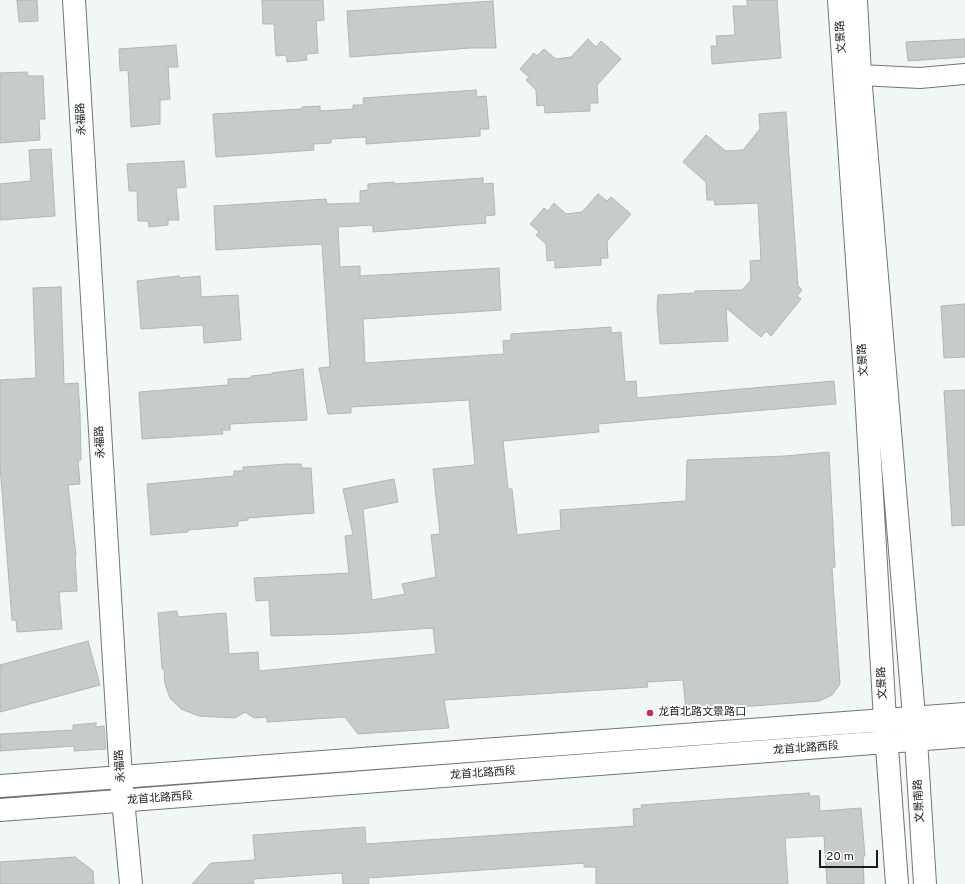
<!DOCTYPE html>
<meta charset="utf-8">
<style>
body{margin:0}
#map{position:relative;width:965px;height:884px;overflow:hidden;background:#f1f7f4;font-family:Overpass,sans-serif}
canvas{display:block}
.scale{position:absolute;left:819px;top:850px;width:59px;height:18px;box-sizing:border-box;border:2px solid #191b1a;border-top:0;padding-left:5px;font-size:12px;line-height:14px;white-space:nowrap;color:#191b1a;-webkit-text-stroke:3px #fff;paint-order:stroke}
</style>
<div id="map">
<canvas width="965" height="884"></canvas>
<div class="scale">20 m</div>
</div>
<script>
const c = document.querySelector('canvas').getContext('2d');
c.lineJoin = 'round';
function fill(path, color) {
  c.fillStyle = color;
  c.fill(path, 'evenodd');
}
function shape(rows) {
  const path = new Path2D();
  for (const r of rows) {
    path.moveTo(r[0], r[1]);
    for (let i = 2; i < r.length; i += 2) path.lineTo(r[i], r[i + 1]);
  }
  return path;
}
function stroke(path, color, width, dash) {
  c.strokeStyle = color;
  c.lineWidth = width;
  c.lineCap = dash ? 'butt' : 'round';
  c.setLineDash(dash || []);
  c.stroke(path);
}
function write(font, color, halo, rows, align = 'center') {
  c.font = font + ' Overpass,"Noto Sans SC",sans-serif';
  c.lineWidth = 3.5;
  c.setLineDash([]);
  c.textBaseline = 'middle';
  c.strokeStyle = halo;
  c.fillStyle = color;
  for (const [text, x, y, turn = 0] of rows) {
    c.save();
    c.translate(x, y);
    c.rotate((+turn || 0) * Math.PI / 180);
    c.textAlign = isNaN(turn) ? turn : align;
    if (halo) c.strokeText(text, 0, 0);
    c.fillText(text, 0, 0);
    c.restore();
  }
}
const building = shape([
 [17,0,37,0,38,21,19,22,17,0],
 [262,0,323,0,324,20,316,21,318,53,306,54,307,60,287,62,286,55,276,56,274,24,263,24,262,0],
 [747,0,777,0,781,58,712,64,711,46,717,46,716,36,735,35,733,6,747,6,747,0],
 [493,1,496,48,471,48,350,57,347,11,493,1],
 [588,39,596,47,601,41,621,59,597,85,598,103,590,103,590,111,545,113,544,105,537,106,536,90,526,80,529,77,520,69,534,53,537,56,544,49,556,59,571,57,588,39],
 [965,39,965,57,908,61,906,42,965,39],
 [176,45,178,67,168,67,170,99,160,100,160,124,131,127,128,70,120,71,119,49,176,45],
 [27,72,28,76,43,76,45,119,39,119,40,140,0,143,0,73,27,72],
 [476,90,477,97,486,96,489,129,480,129,480,136,366,144,366,137,331,139,331,143,313,144,314,150,216,157,213,114,302,109,302,107,320,106,320,111,353,109,353,105,364,105,363,98,476,90],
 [786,112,798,286,802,290,797,296,801,299,771,336,766,331,761,337,726,308,728,341,660,344,657,307,658,295,695,293,695,291,742,290,751,280,750,261,761,260,758,203,715,205,714,200,707,200,706,182,683,162,706,135,726,151,743,150,760,129,759,114,786,112],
 [51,149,55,216,0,220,0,184,31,181,29,150,51,149],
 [184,161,186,187,176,188,179,220,168,220,168,225,149,227,148,221,138,221,137,191,129,191,127,164,184,161],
 [483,178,483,184,493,183,495,215,485,216,486,223,373,232,373,225,338,227,340,267,360,266,360,276,499,268,501,310,363,319,365,363,504,354,503,341,511,340,511,334,611,327,611,333,621,332,625,382,636,381,637,398,834,381,836,404,598,424,599,432,503,441,508,489,512,489,517,535,561,530,560,510,686,501,687,460,785,456,829,452,835,567,832,568,840,684,832,695,819,701,686,711,683,680,647,682,648,687,444,700,449,728,358,734,345,717,267,722,267,717,254,718,245,712,235,718,199,716,181,709,170,698,165,684,164,669,162,669,158,613,177,611,178,617,226,613,229,654,258,652,259,671,436,654,433,628,345,634,271,636,269,600,256,601,254,578,349,573,345,536,353,535,343,489,394,479,398,502,363,509,372,600,405,594,402,584,436,577,431,535,440,534,433,469,475,465,469,400,351,407,351,413,328,414,319,368,330,367,322,244,216,250,214,206,326,199,327,204,360,203,360,191,368,190,368,184,394,182,394,184,483,178],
 [598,194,607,201,611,197,631,214,607,241,608,258,601,258,601,265,555,268,555,260,547,261,546,244,536,235,539,232,530,224,544,208,548,211,554,203,566,214,582,212,598,194],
 [179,276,179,278,200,276,201,297,238,295,241,340,204,343,203,325,141,329,137,281,179,276],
 [61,287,64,384,78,383,80,414,81,460,78,460,80,484,68,485,76,556,75,556,77,591,59,592,62,629,17,632,16,620,12,620,0,466,0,380,36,378,33,288,61,287],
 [965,304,965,357,944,358,941,306,965,304],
 [303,369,307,420,230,424,230,430,222,430,223,434,142,439,139,392,228,385,228,379,251,378,251,376,272,374,272,373,303,369],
 [965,390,965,525,952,526,944,391,965,390],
 [287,464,301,464,302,468,311,468,314,513,248,518,248,520,238,521,238,526,188,530,188,532,151,535,147,484,234,476,234,471,243,471,243,467,287,464],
 [88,641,100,685,0,712,0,665,88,641],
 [96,723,96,727,104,726,106,749,74,751,74,746,0,751,0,734,73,730,73,725,96,723],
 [809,793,810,796,819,796,820,811,861,808,865,856,863,856,864,884,827,884,824,836,785,838,788,884,596,884,596,867,584,867,584,863,368,878,369,884,343,884,342,873,253,879,254,884,192,884,211,863,255,860,253,835,365,827,366,844,634,826,633,809,642,808,641,805,809,793],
 [75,857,93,871,94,884,0,884,0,862,75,857]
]);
fill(building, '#c7ccca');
stroke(building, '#b0b6b3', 1);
const street = shape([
 [860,75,920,78,965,74]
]);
const secondary = shape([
 [74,0,121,778,131,884],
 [839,0,865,375,885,720,897,884],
 [856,0,860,75,916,740,925,884],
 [0,786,965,714],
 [0,810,965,736]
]);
stroke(street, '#717674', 22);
stroke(secondary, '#717674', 24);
stroke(street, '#fff', 20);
stroke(secondary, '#fff', 22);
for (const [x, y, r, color] of [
 [650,713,4,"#c03053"]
]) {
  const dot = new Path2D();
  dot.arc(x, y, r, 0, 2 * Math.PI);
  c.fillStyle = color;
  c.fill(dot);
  stroke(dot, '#fff', 1.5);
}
write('11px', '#191b1a', '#fff', [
 ["文景路",842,37,-94],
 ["永福路",82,119,-93],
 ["文景路",864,360,-94],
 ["永福路",101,442,-93],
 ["文景路",883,683,-93],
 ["龙首北路西段",806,749,-4],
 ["永福路",121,766,-94],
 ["龙首北路西段",483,774,-4],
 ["龙首北路西段",160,799,-4],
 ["文景南路",920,801,-93]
]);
write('11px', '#191b1a', '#fff', [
 ["龙首北路文景路口",658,713]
], 'left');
</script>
